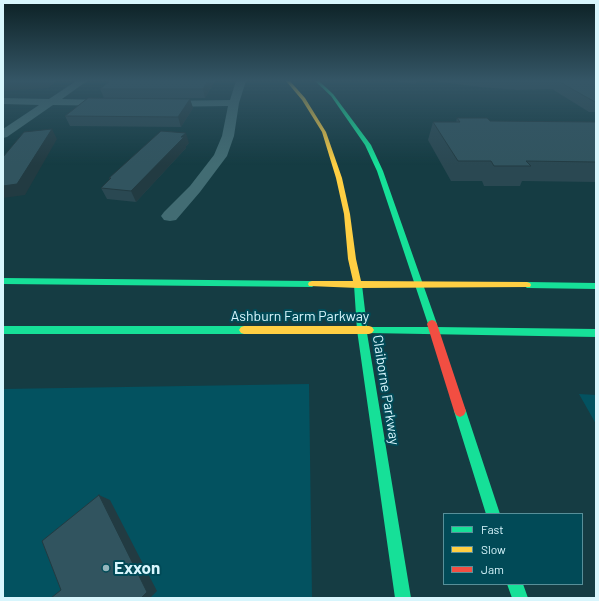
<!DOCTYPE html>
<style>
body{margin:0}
#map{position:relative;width:599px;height:601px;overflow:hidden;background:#153c43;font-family:Barlow,sans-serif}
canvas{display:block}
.frame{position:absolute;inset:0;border:4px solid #d8f6fd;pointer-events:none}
.legend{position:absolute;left:443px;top:513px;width:140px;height:72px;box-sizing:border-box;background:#014a57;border:1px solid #578f99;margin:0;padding:5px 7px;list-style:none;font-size:12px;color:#d8f6fd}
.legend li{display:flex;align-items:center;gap:8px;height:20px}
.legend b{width:20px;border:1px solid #578f99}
</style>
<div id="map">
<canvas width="599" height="601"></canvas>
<div class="frame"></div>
<ul class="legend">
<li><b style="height:5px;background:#16e098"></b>Fast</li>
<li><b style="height:5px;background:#ffcf43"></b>Slow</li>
<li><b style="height:5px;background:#f24e42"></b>Jam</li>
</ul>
</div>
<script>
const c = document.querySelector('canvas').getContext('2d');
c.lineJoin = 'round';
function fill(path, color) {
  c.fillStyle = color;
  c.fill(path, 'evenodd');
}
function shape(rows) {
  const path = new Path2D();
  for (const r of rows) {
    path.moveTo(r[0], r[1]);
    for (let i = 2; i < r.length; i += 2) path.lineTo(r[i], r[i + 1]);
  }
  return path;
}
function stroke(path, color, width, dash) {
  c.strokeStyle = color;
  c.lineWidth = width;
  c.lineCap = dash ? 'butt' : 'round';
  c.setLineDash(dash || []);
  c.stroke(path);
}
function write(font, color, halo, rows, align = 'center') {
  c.font = font + ' Barlow,sans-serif';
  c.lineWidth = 4;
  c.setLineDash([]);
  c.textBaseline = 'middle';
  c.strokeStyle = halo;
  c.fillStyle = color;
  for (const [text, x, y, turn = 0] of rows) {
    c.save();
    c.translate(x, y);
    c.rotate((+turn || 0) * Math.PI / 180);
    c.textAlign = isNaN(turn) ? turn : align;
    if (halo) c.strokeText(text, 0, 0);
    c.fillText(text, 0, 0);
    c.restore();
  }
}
fill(shape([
 [309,384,312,598,3,598,3,389],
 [579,394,596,395,596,424]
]), '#035260');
fill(shape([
 [76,81,87,81,62,99,113,100,118,103,113,106,53,105,7,137,3,138,3,129,39,105,3,104,3,98,49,99,76,81],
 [236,81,246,81,239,103,234,136,227,156,200,192,176,220,170,221,164,220,161,216,164,212,190,186,214,155,222,136,228,106,161,107,156,104,161,101,230,100,236,81]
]), '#426c73');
fill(shape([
 [315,81,319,81,333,94,371,145,383,171,437,324,435,327,596,329,596,337,367,333,411,598,395,598,357,330,354,285,355,283,358,282,362,285,367,327,429,327,377,171,365,145,331,96,315,81],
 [3,278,312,281,316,284,312,287,3,284,3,278],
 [527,282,596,283,596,289,527,288,523,285,527,282],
 [3,326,244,326,247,327,249,330,247,333,244,334,3,334,3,326],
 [460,405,464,407,466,411,500,514,486,514,454,411,456,407,460,405],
 [507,584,523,584,528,598,512,598,507,584]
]), '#16e098');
fill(shape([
 [286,81,290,81,305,98,326,132,342,178,350,214,356,259,361,281,527,282,530,283,531,285,530,287,358,288,309,286,308,284,309,282,312,281,353,281,348,259,344,214,336,178,322,132,302,100,286,81],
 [244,326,369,326,372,327,374,330,372,333,369,334,244,334,241,333,239,330,241,327,244,326]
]), '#ffcf43');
fill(shape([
 [432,320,435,321,437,324,466,411,464,415,460,417,456,415,454,411,427,324,429,321,432,320]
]), '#f24e42');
fill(shape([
 [110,81,215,81,205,98,104,98,100,89],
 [394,81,418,81,415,84],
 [434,81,596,81,596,112,589,112,552,89,517,90,479,87],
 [190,99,193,108,181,127,70,126,65,116],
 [457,118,490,121,596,122,596,182,522,181,520,186,484,186,482,181,451,181,428,140,433,122,456,122],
 [189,143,186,146,186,148,136,202,107,199,101,188,110,180,109,178]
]), '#2a4852');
fill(shape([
 [14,81,56,81,53,84,48,88,3,91,3,82],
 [208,81,215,81,205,98,203,89],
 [190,99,193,108,181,127,178,117],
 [52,129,57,139,25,195,3,198,3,186],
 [186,133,189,143,186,146,186,148,136,202,131,191],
 [99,495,110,500,157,591,150,598,141,598]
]), '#223b42');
const building = shape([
 [110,81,208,81,203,89,100,89,110,81],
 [558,81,596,81,596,102,595,102,558,81],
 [88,98,190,99,178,117,65,116,88,98],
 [457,118,487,118,490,121,596,122,596,162,526,161,531,166,494,166,491,161,458,161,433,122,460,122,457,118],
 [52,129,17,184,3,186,3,157,24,132,52,129],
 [161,131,186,133,181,137,184,137,131,191,101,188,111,178,109,178,161,131],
 [99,495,147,592,141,598,51,598,61,590,42,541,99,495]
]);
fill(building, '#31545f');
stroke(building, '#223b42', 1);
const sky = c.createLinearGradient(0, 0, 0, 165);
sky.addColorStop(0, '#0c2125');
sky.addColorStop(0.49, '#355666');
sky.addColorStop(1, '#35566600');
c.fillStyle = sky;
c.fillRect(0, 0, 599, 165);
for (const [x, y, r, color] of [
 [106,568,4,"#94b5bc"]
]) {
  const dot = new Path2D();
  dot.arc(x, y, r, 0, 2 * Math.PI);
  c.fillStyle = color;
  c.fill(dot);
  stroke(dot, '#014a57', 1.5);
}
write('14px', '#d8f6fd', '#014a57', [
 ["Ashburn Farm Parkway",300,316],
 ["Claiborne Parkway",386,390,81]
]);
write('bold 17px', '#d8f6fd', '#014a57', [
 ["Exxon",114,568]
], 'left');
</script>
